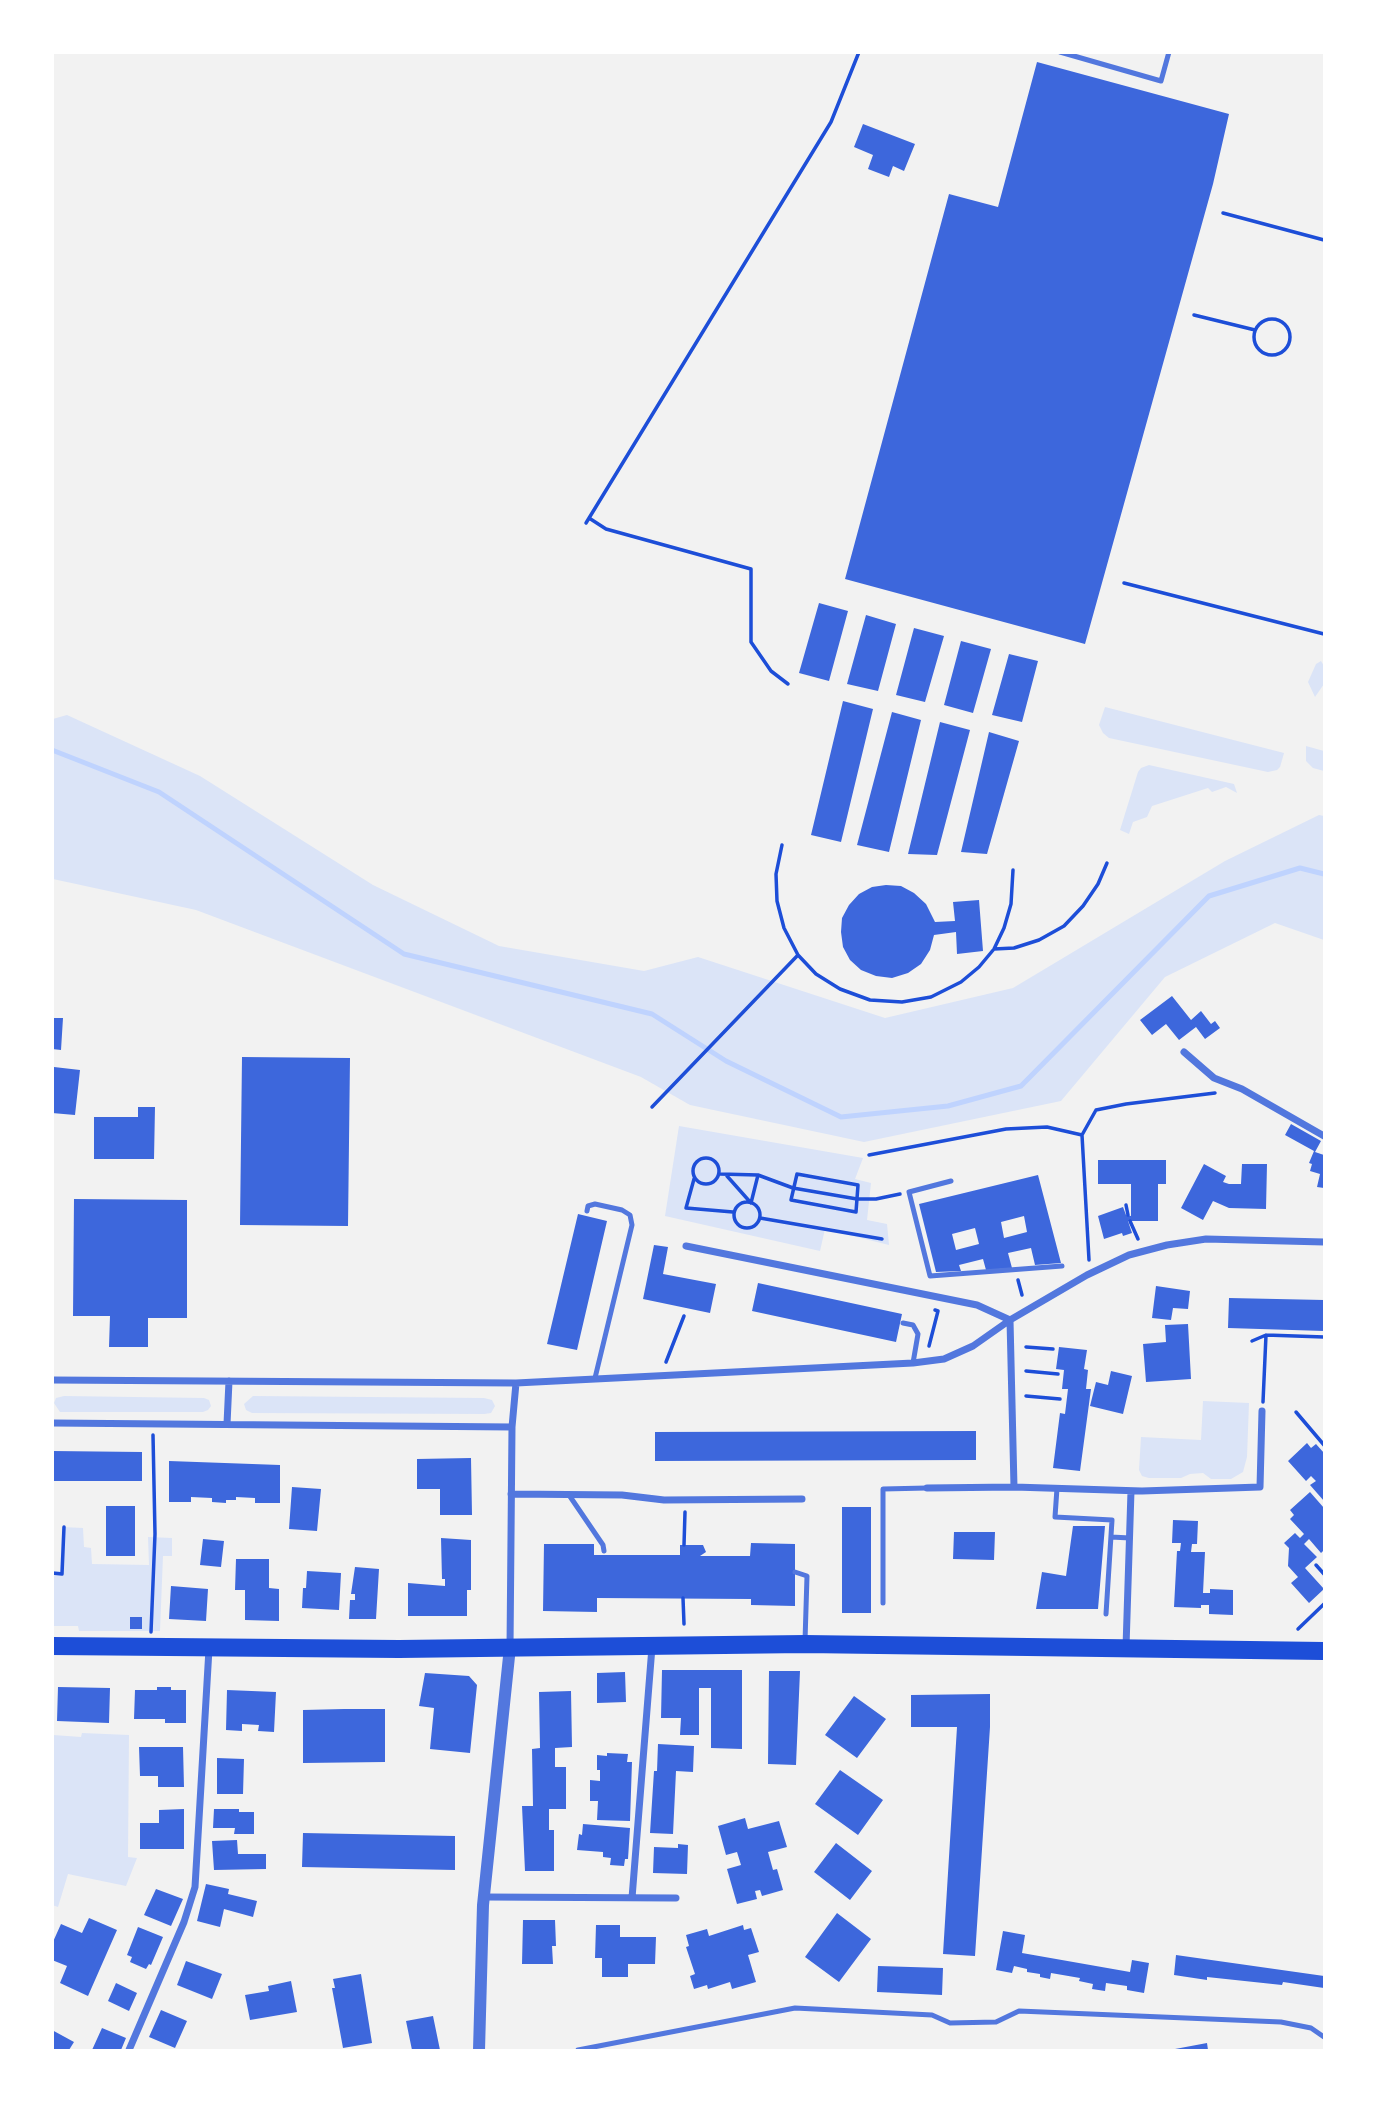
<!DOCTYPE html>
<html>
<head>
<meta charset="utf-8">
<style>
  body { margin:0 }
  #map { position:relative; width:1377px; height:2103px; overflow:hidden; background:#f2f2f2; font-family:"Asap Condensed",sans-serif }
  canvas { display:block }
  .frame { position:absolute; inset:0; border:54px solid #fff; pointer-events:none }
</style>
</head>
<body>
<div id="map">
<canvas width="1377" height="2103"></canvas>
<div class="frame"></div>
</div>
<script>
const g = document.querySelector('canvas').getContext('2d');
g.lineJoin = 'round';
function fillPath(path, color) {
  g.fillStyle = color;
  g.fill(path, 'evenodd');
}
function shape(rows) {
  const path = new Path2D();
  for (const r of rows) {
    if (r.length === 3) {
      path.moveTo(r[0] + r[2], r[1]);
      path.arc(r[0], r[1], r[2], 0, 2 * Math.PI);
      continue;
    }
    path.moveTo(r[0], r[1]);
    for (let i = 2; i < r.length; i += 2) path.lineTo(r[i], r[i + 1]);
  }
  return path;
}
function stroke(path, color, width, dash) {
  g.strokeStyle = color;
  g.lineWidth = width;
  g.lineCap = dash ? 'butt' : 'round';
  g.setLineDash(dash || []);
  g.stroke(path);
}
fillPath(shape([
  [1321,661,1324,666,1324,684,1315,697,1308,682,1316,664],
  [1105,707,1284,753,1280,767,1277,770,1268,772,1109,738,1103,733,1099,725],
  [67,715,200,776,373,885,499,946,644,971,698,957,885,1018,1013,988,1225,861,1319,815,1324,816,1324,940,1275,923,1165,977,1061,1101,864,1142,690,1105,641,1077,196,910,53,879,53,719],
  [1306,746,1324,751,1324,771,1313,768,1306,761],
  [1149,765,1234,784,1237,793,1226,787,1212,792,1208,788,1152,806,1147,817,1133,822,1129,834,1120,830,1138,772,1141,768],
  [679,1126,863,1158,855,1179,871,1183,867,1220,887,1224,889,1245,825,1229,820,1251,665,1216],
  [64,1396,204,1398,209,1400,211,1406,208,1410,203,1412,60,1412,54,1403,56,1398],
  [253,1396,484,1398,492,1400,495,1406,491,1413,484,1414,252,1413,246,1410,244,1404],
  [1203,1401,1249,1403,1247,1457,1243,1472,1231,1479,1211,1479,1203,1473,1190,1474,1181,1478,1149,1478,1142,1476,1139,1470,1141,1437,1201,1440],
  [62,1527,83,1528,84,1547,91,1548,92,1564,149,1565,148,1537,172,1538,172,1556,163,1556,160,1631,79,1631,78,1626,53,1626,53,1571,60,1571],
  [82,1733,129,1735,128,1857,137,1858,126,1886,68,1874,58,1907,52,1905,53,1735,81,1737]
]), '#dbe4f7');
stroke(shape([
  [52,750,159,792,404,954,652,1014,726,1061,841,1117,948,1106,1021,1086,1209,896,1300,868,1324,874]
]), '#bfd3fe', 5);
fillPath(shape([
  [1037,62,1229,114,1213,184,1085,644,845,579,949,194,998,207],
  [863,124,915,144,904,171,893,166,889,177,868,169,873,155,854,147],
  [819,603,848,611,829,681,799,673],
  [866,615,896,624,878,691,847,684],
  [914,628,944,636,925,702,896,695],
  [961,641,991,649,973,713,944,705],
  [1009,654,1038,661,1022,722,992,715],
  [843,701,873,709,841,842,811,835],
  [892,712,921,720,889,852,857,845],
  [940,722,970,730,937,855,908,854],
  [989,732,1019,741,987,854,961,852],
  [886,885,901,886,914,893,926,904,935,922,955,921,953,902,979,900,983,951,957,954,956,932,934,935,930,950,921,964,908,973,892,978,876,976,861,970,850,960,843,947,841,932,842,918,849,905,859,894,872,887],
  [1172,996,1191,1020,1201,1011,1211,1024,1215,1021,1220,1028,1205,1039,1196,1027,1179,1040,1166,1024,1152,1035,1140,1020],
  [52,1018,63,1018,61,1050,52,1049],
  [242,1057,350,1058,348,1226,240,1225],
  [54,1067,80,1070,75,1115,52,1113],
  [138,1107,155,1107,154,1159,94,1159,94,1117,138,1117],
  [1291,1124,1321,1141,1315,1152,1324,1155,1324,1188,1317,1187,1320,1174,1310,1171,1312,1164,1309,1163,1314,1151,1285,1135],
  [1098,1160,1166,1160,1166,1184,1158,1184,1158,1221,1128,1221,1132,1233,1123,1236,1122,1233,1104,1239,1098,1216,1123,1207,1126,1215,1131,1216,1131,1184,1098,1184],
  [1204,1164,1226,1176,1223,1182,1229,1184,1241,1184,1242,1164,1267,1164,1266,1209,1229,1208,1213,1201,1203,1220,1181,1208],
  [1038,1175,1061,1263,1035,1265,1031,1248,1008,1253,1012,1268,986,1270,983,1259,959,1265,961,1271,936,1272,919,1204],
  [1024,1216,1027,1232,1004,1238,1001,1222],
  [975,1228,979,1244,956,1250,952,1234],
  [74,1199,187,1200,187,1318,148,1318,148,1347,109,1347,110,1316,73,1316],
  [578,1214,607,1221,577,1350,547,1344],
  [654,1245,668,1247,663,1274,716,1284,710,1313,643,1299],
  [758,1283,902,1314,896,1342,752,1311],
  [1156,1286,1190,1291,1188,1309,1173,1308,1171,1320,1152,1318],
  [1229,1298,1324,1300,1324,1331,1228,1328],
  [1188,1324,1191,1379,1146,1382,1143,1344,1166,1342,1165,1325],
  [1059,1347,1087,1350,1084,1369,1088,1370,1086,1389,1091,1389,1080,1471,1053,1468,1060,1413,1065,1414,1068,1389,1062,1389,1064,1370,1056,1369],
  [1111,1371,1132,1376,1123,1414,1090,1406,1096,1382,1108,1385],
  [976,1431,976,1460,655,1461,655,1432],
  [1307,1443,1311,1448,1316,1444,1324,1453,1324,1501,1310,1485,1316,1481,1311,1476,1306,1481,1288,1461],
  [52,1451,142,1452,142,1481,52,1481],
  [471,1458,472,1515,440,1515,440,1489,417,1489,417,1459],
  [169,1461,280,1465,280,1503,255,1503,255,1498,236,1497,236,1500,226,1500,226,1503,212,1502,212,1498,191,1497,191,1502,169,1502],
  [292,1487,321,1489,317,1531,289,1529],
  [1310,1492,1324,1508,1324,1550,1321,1553,1309,1539,1304,1544,1317,1557,1305,1568,1324,1589,1309,1603,1291,1583,1298,1577,1288,1566,1289,1548,1284,1543,1295,1533,1300,1538,1304,1534,1290,1519,1294,1515,1290,1510],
  [106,1506,135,1506,135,1556,106,1556],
  [842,1507,871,1507,871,1613,842,1613],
  [1173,1520,1198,1521,1197,1544,1192,1544,1191,1552,1205,1552,1203,1593,1210,1593,1210,1589,1233,1590,1233,1615,1209,1614,1209,1605,1201,1605,1201,1608,1174,1607,1177,1551,1180,1551,1181,1543,1172,1543],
  [1073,1526,1105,1526,1098,1609,1036,1609,1042,1572,1066,1576],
  [954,1532,995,1532,994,1560,953,1559],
  [441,1538,471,1540,471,1590,467,1590,467,1616,408,1616,408,1583,445,1586,445,1579,442,1579],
  [203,1539,224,1541,221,1567,200,1565],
  [751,1543,795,1544,795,1606,751,1605,751,1599,597,1598,597,1612,543,1611,544,1544,594,1544,594,1555,680,1555,680,1545,703,1545,706,1552,700,1556,750,1556],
  [236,1559,269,1559,269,1588,279,1589,279,1621,245,1620,245,1590,235,1590],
  [355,1567,379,1569,376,1619,349,1619,350,1600,355,1600,355,1594,351,1594],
  [307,1571,341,1573,339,1610,302,1608,303,1588,306,1588],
  [171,1586,208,1589,206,1621,169,1619],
  [130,1617,142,1617,142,1629,130,1629],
  [662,1670,742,1670,742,1749,711,1748,711,1688,699,1688,699,1735,680,1735,681,1718,661,1718],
  [769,1671,800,1671,796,1765,768,1764],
  [625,1672,626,1702,597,1703,597,1673],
  [425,1673,469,1676,477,1685,470,1753,430,1749,434,1708,419,1706],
  [58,1687,110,1688,109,1723,57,1721],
  [157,1687,171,1687,171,1690,186,1690,186,1723,165,1723,165,1719,134,1719,135,1690,157,1690],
  [227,1690,276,1692,274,1732,258,1731,259,1725,242,1724,242,1731,226,1730],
  [571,1691,572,1747,555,1748,555,1767,566,1767,566,1809,549,1809,549,1830,554,1830,554,1871,525,1871,522,1806,533,1806,532,1749,540,1748,539,1692],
  [990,1694,990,1727,975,1956,943,1954,957,1727,911,1727,911,1695],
  [854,1696,886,1719,857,1758,825,1735],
  [344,1709,385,1709,385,1762,303,1763,303,1710],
  [658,1744,694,1746,693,1772,676,1771,673,1834,650,1833,654,1771,657,1771],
  [139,1747,183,1747,184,1787,158,1787,158,1776,140,1776],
  [607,1753,628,1754,627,1762,632,1762,630,1821,597,1820,598,1801,590,1801,590,1780,600,1781,600,1770,597,1770,597,1755,607,1756],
  [217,1758,244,1759,243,1794,217,1794],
  [840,1770,883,1800,858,1835,815,1804],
  [184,1809,184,1849,140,1849,140,1823,159,1823,159,1810],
  [214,1809,239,1809,239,1812,254,1812,254,1834,234,1834,235,1828,213,1828],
  [745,1818,748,1829,779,1821,787,1847,768,1852,773,1870,777,1869,783,1890,762,1896,760,1890,755,1891,757,1899,737,1904,727,1869,741,1865,737,1852,726,1855,718,1826],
  [583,1824,630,1828,628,1859,625,1859,624,1866,610,1865,611,1858,603,1857,603,1852,577,1850,579,1834,582,1835],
  [303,1833,455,1836,455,1870,302,1867],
  [237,1840,238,1854,266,1854,266,1869,214,1870,212,1841],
  [836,1843,872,1871,850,1900,814,1872],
  [678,1844,688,1845,687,1874,653,1873,654,1847,678,1848],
  [206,1884,229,1889,228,1894,257,1901,253,1917,224,1909,220,1927,197,1921],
  [156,1889,183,1899,171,1926,144,1915],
  [837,1913,871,1939,839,1982,805,1957],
  [89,1918,117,1930,88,1996,60,1983,67,1966,52,1960,52,1944,61,1924,82,1933],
  [523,1920,555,1920,556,1946,552,1946,553,1964,522,1964],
  [596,1925,620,1925,620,1937,656,1937,655,1964,628,1964,628,1977,602,1977,602,1958,595,1958],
  [743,1925,744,1930,751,1928,759,1952,748,1955,756,1982,732,1989,730,1982,708,1989,707,1985,694,1989,690,1976,695,1974,686,1947,689,1946,686,1935,707,1929,709,1936],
  [138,1927,163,1937,151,1965,149,1964,146,1969,130,1962,132,1957,127,1955],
  [1003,1931,1025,1935,1022,1953,1130,1972,1132,1960,1149,1963,1144,1993,1127,1990,1127,1986,1106,1983,1105,1991,1092,1989,1093,1984,1079,1981,1080,1978,1051,1973,1050,1979,1040,1977,1040,1974,1027,1972,1027,1969,1014,1966,1012,1973,996,1970],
  [1176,1955,1324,1976,1324,1988,1283,1982,1282,1985,1207,1977,1207,1980,1174,1975],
  [186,1961,222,1974,212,1999,177,1985],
  [878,1966,943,1968,942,1995,877,1992],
  [361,1974,372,2043,343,2048,332,1988,335,1988,333,1979],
  [291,1981,297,2012,250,2020,245,1995,269,1991,268,1986],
  [116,1983,137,1993,129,2011,108,2001],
  [161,2010,187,2021,175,2048,149,2037],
  [433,2016,440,2050,412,2050,406,2021],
  [102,2028,126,2038,121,2050,92,2050],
  [52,2030,74,2042,69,2050,52,2050],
  [1207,2043,1208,2050,1176,2050,1175,2049]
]), '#3d67dc');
stroke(shape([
  [1223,213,1324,240],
  [1194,315,1255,330],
  [1272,337,18],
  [589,518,606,529,751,569,751,642,771,671,788,684],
  [586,523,831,122,859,52],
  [1124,583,1324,634],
  [782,845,776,874,777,901,784,928,798,955,816,974,840,989,870,1000,902,1002,931,997,961,982,979,967,994,949,1004,928,1011,904,1013,870],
  [994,949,1014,948,1039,940,1064,926,1083,906,1098,884,1107,863],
  [652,1107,798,955],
  [869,1155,1006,1129,1047,1127,1082,1135],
  [706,1171,13],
  [720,1174,758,1175,793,1188,857,1199,876,1199,900,1194],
  [797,1174,858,1185,856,1212,791,1200,797,1174],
  [727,1176,751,1203,758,1175],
  [694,1179,686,1208,733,1212],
  [747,1215,13],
  [1126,1205,1128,1215],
  [760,1218,882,1239],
  [1130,1221,1138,1239],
  [1089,1260,1082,1135,1096,1110,1126,1104,1215,1093],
  [1018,1280,1022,1295],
  [1252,1341,1266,1335,1324,1337],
  [929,1346,938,1311,935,1310],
  [1026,1347,1053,1349],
  [666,1362,684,1316],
  [1026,1371,1058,1374],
  [1026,1396,1060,1399],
  [1263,1402,1266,1335],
  [1296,1412,1324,1445],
  [684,1545,685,1512],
  [1316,1565,1324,1574],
  [52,1573,62,1574,64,1527],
  [683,1598,684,1624],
  [1298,1629,1324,1604],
  [151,1632,155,1534,153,1435]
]), '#1d4ed8', 3.5);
stroke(shape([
  [1060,52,1161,81,1169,52],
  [951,1181,909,1192,930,1276,1062,1266],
  [587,1211,588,1206,595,1204,622,1210,630,1215,632,1225,595,1378],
  [903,1323,913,1325,918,1334,913,1363],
  [1057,1488,1055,1517,1112,1520,1106,1614],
  [569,1495,603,1545,604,1551],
  [1111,1537,1130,1538],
  [795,1572,807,1576,805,1641],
  [883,1603,883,1489,927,1488],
  [578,2050,795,2008,932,2015,950,2023,996,2022,1019,2011,1281,2022,1311,2028,1324,2037]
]), '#5277de', 5);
stroke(shape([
  [1184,1052,1214,1078,1242,1089,1324,1136],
  [686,1246,977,1305,1010,1320,1014,1487],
  [52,1380,516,1383,913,1363,944,1359,973,1346,1010,1320,1087,1275,1129,1255,1167,1245,1206,1239,1324,1242],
  [52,1423,512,1427],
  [227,1424,229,1381],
  [927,1488,1014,1487,1142,1491,1260,1487,1262,1411],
  [511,1494,622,1495,664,1500,802,1499],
  [510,1647,512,1427,516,1383],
  [1126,1647,1131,1491],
  [484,1897,676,1898],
  [632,1898,652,1647],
  [129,2050,184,1922,195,1887,209,1649]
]), '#5277de', 7);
stroke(shape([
  [479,2050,483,1905,510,1647]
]), '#5277de', 12);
stroke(shape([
  [52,1646,399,1649,805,1644,1324,1651]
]), '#1d4ed8', 18);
</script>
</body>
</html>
